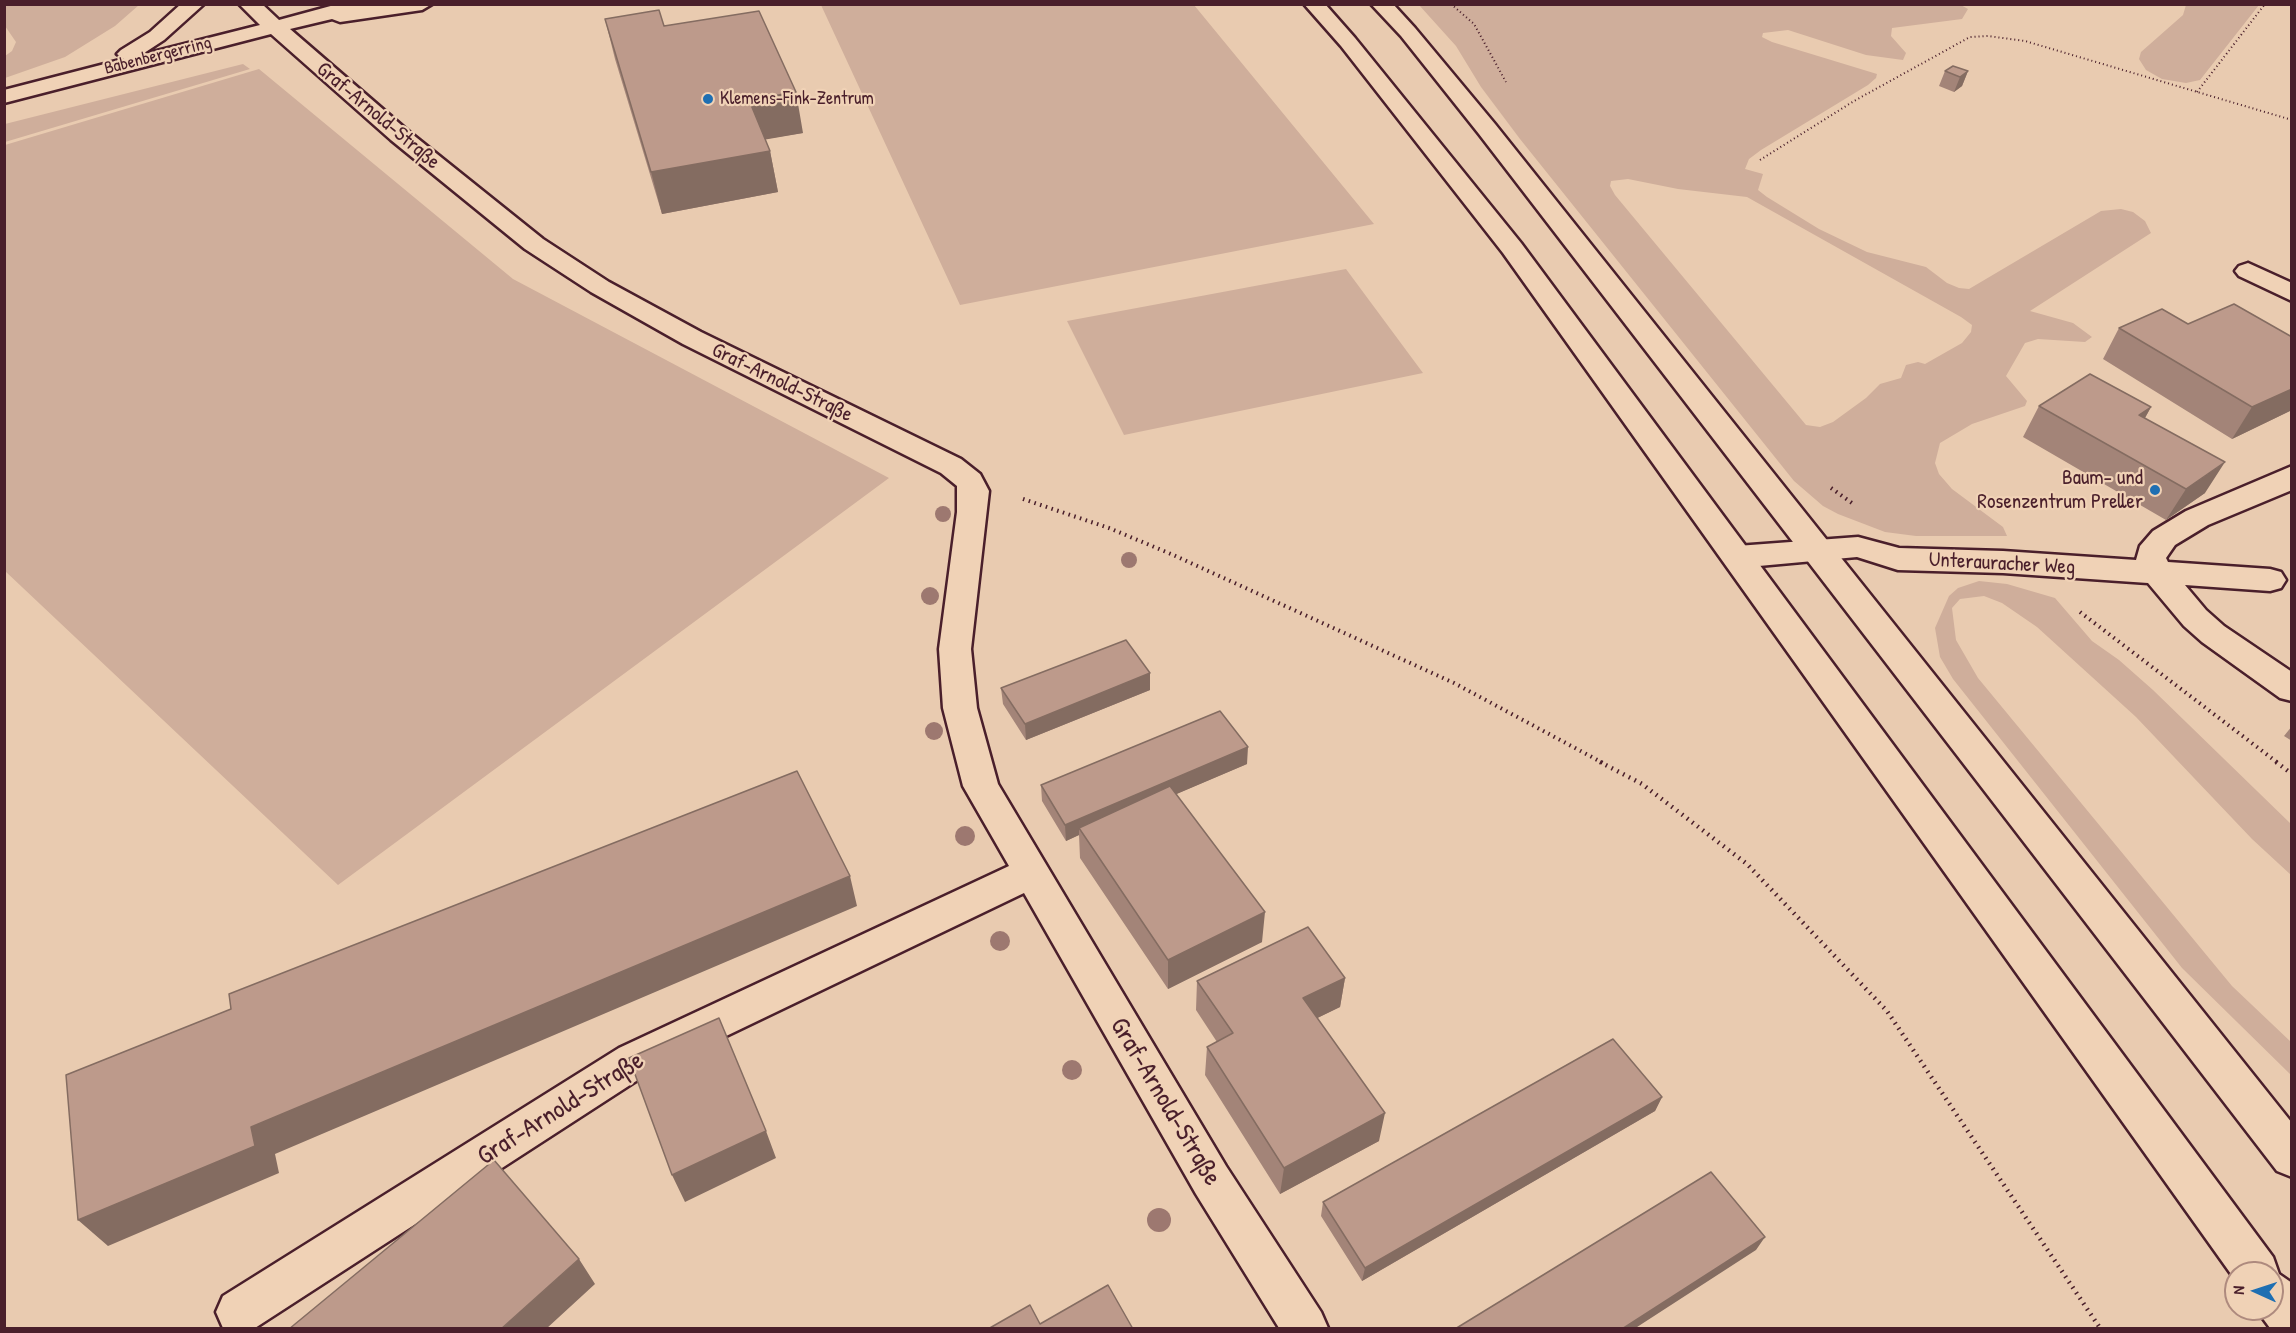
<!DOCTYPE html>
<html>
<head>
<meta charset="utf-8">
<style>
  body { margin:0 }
  #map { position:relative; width:2296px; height:1333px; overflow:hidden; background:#e9cbb0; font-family:"Patrick Hand",sans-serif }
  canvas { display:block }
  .frame { position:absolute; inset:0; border:6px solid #4a1f2b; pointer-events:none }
  .north { position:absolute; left:2224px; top:1261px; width:60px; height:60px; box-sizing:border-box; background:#f0d2b6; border:2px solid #ae8a7e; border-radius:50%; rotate:273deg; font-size:16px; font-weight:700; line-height:24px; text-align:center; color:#4a1f2b }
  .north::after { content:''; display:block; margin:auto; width:21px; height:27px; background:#1f6fb2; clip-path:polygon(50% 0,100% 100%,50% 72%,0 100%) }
</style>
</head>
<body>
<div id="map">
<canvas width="2296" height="1333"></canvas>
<div class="frame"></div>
<div class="north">N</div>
</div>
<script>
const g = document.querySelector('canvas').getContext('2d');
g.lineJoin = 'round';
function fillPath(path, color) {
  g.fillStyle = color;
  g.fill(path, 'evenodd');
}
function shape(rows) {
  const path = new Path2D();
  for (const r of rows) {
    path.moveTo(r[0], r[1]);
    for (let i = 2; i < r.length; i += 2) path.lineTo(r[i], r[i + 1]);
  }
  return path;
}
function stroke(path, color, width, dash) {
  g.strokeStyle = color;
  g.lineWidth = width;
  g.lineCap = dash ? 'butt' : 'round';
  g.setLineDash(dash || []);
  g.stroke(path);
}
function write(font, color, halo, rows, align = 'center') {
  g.font = font + ' "Patrick Hand",sans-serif';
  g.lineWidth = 4.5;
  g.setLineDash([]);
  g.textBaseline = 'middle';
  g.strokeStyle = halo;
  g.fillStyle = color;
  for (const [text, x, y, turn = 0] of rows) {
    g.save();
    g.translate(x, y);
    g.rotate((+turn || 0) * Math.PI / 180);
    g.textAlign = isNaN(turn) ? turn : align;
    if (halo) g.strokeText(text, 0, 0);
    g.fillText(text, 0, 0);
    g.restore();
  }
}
fillPath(shape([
  [5,4,139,4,139,5,115,26,65,57,5,78,5,56,12,51,16,42,5,26],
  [1959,4,1968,9,1962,19,1892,28,1891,36,1906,53,1903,60,1866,55,1788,30,1763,33,1762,37,1772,42,1877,74,1876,78,1868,85,1761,150,1749,159,1745,169,1763,174,1758,190,1767,197,1819,229,1867,252,1926,267,1947,283,1959,288,1969,289,2101,211,2121,209,2133,212,2145,221,2151,233,2030,311,2073,323,2092,337,2085,342,2038,339,2025,343,2006,376,2027,401,2025,406,1972,424,1940,443,1935,463,1939,474,1952,489,2003,527,2007,536,1916,536,1885,532,1838,514,1823,506,1794,481,1520,139,1481,87,1456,46,1419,5],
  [1628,179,1678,189,1747,197,1961,317,1972,325,1971,332,1962,343,1925,364,1918,362,1906,365,1901,378,1880,384,1866,398,1833,422,1820,427,1806,425,1615,195,1610,186,1611,181],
  [821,5,1194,5,1374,224,960,305],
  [2186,5,2259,5,2200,80,2186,83,2162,79,2146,70,2139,59,2141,52,2183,15],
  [243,64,250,69,5,142,5,124],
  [259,69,513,279,889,478,338,885,5,571,5,145],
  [1346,269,1423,373,1124,435,1067,321],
  [1979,581,2007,584,2055,598,2092,641,2119,660,2153,690,2291,824,2291,875,2252,839,2136,717,2037,627,2002,603,1984,596,1960,599,1952,608,1956,640,1978,678,2232,986,2291,1042,2291,1075,2182,968,1953,679,1940,657,1935,628,1949,596,1958,588]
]), '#cfae9b');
const minor = shape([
  [181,4,204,4,164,40,141,55,260,25,239,4,262,4,279,20,338,4,432,4,422,10,340,22,332,19,290,29,407,130,543,239,609,282,701,332,961,459,980,474,989,491,971,649,977,708,998,784,1226,1166,1321,1312,1328,1328,1279,1328,1196,1194,1024,893,647,1074,255,1328,223,1328,216,1312,223,1296,619,1048,1009,866,963,786,943,708,939,649,957,512,957,486,941,473,683,344,591,292,525,249,391,140,271,34,4,103,4,90,124,59,117,54,121,50,150,32,181,4],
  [2248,263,2292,283,2292,301,2239,276,2235,271,2239,266,2248,263],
  [2292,466,2292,490,2208,525,2175,545,2166,558,2168,562,2270,569,2281,572,2286,580,2281,588,2270,591,2185,585,2206,610,2224,626,2292,672,2292,701,2280,698,2202,642,2184,626,2148,583,2003,573,1898,570,1857,557,1737,568,1726,564,1722,557,1726,550,1737,546,1858,537,1899,548,2003,551,2136,560,2140,546,2153,531,2186,511,2292,466]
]);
const major = shape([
  [1304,4,1325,4,1355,38,1521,243,2273,1257,2279,1274,2292,1283,2292,1328,2270,1328,2256,1309,2272,1309,2272,1273,2236,1273,2236,1281,1503,253,1341,46,1304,4],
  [1371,4,1393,4,1415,28,1495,124,2292,1123,2292,1177,2277,1171,1479,134,1401,36,1371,4]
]);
stroke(minor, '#4a1f2b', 5);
stroke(major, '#4a1f2b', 5);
stroke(shape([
  [1451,4,1474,24,1506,82],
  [2197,92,2265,4],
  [1760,160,1854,101,1970,37,1988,36,2025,41,2292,120]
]), '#4a1f2b', 2, [1, 3]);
stroke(shape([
  [1831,488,1852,503],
  [1023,499,1109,528,1171,554,1454,683,1603,763],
  [2080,612,2278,763]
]), '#4a1f2b', 4, [1.5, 4.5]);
stroke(shape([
  [1600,762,1642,784,1747,864,1887,1011,2100,1328],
  [2276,762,2292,774]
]), '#4a1f2b', 4.5, [1.5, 5]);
fillPath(minor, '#f0d2b6');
fillPath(major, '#f0d2b6');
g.fillStyle = '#9d7870';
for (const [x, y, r] of [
  [943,514,8],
  [1129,560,8],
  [930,596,9],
  [934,731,9],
  [965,836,10],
  [1000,941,10],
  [1072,1070,10],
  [1159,1220,12]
]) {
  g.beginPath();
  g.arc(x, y, r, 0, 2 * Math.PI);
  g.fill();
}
fillPath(shape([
  [605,19,664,26,803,133,765,139,770,151,778,192,662,214,615,59],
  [1945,71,1968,71,1962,86,1954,92,1939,86],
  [2188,324,2292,337,2292,410,2232,439,2103,359,2119,328],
  [2039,406,2151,407,2145,418,2205,493,2166,520,2023,437],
  [1001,688,1150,690,1026,740,1003,704],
  [2292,726,2292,741,2284,736],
  [1247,764,1176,794,1262,942,1168,989,1080,858,1079,835,1066,841,1042,801,1041,785],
  [1345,978,1340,1007,1317,1018,1379,1141,1280,1194,1205,1075,1207,1047,1217,1042,1196,1010,1197,981],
  [1662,1097,1655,1111,1362,1281,1321,1216,1323,1202]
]), '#a38478');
fillPath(shape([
  [1968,71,1962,86,1954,92,1960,77],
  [796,92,803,133,757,141,749,100],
  [770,151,778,192,662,214,651,172],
  [2292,389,2292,410,2232,439,2252,407],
  [2151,407,2133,439,2139,415],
  [2225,462,2205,493,2166,520,2186,489],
  [1150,673,1150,690,1026,740,1025,724],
  [1248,747,1247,764,1083,834,1079,828,1079,835,1066,841,1065,825],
  [850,876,857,906,275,1154,279,1173,108,1246,78,1220,251,1127],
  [1265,912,1262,942,1168,989,1168,960],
  [1345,978,1340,1007,1299,1027,1303,998],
  [1662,1097,1655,1111,1362,1281,1365,1268],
  [1385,1113,1379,1141,1280,1194,1284,1168],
  [766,1131,776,1158,685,1202,672,1175],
  [1765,1237,1756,1250,1634,1329,1622,1329],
  [579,1259,595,1284,546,1329,501,1329]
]), '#846c61');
const building = shape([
  [659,10,664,26,759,11,796,92,749,100,770,151,651,172,605,19,659,10],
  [1953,66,1968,71,1960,77,1945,71,1953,66],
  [2234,304,2292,337,2292,389,2252,407,2119,328,2162,309,2188,324,2234,304],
  [2090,374,2151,407,2139,415,2225,462,2186,489,2039,406,2090,374],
  [1126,640,1150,673,1025,724,1001,688,1126,640],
  [1220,711,1248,747,1065,825,1041,785,1220,711],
  [797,771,850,876,251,1127,255,1146,78,1220,66,1075,231,1009,229,994,797,771],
  [1170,786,1265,912,1168,960,1079,828,1170,786],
  [1308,927,1345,978,1303,998,1385,1113,1284,1168,1207,1047,1233,1033,1197,981,1308,927],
  [719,1018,766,1131,672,1175,629,1058,719,1018],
  [1613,1039,1662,1097,1365,1268,1323,1202,1613,1039],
  [494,1160,579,1259,501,1329,289,1329,494,1160],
  [1711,1172,1765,1237,1622,1329,1455,1329,1711,1172],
  [1108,1285,1133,1329,988,1329,1030,1305,1040,1324,1108,1285]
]);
fillPath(building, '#bd9a8b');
stroke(building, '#846c61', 1.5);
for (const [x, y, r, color] of [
  [708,99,6,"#1f6fb2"],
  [2155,490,6,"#1f6fb2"]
]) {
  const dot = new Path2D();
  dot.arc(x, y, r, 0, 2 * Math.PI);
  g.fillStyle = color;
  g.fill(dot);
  stroke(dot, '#f0d2b6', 2);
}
write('18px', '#4a1f2b', '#f0d2b6', [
  ["Babenbergerring",158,56,-14]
]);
write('18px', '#4a1f2b', '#f0d2b6', [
  ["Klemens-Fink-Zentrum",720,99]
], 'left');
write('21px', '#4a1f2b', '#f0d2b6', [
  ["Graf-Arnold-Straße",378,116,40],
  ["Graf-Arnold-Straße",782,383,26],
  ["Unterauracher Weg",2002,564,3]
]);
write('21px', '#4a1f2b', '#f0d2b6', [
  ["Baum- und",2143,478],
  ["Rosenzentrum Preller",2143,502]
], 'right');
write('26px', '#4a1f2b', '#f0d2b6', [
  ["Graf-Arnold-Straße",1165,1102,59],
  ["Graf-Arnold-Straße",561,1109,-32]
]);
</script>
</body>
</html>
